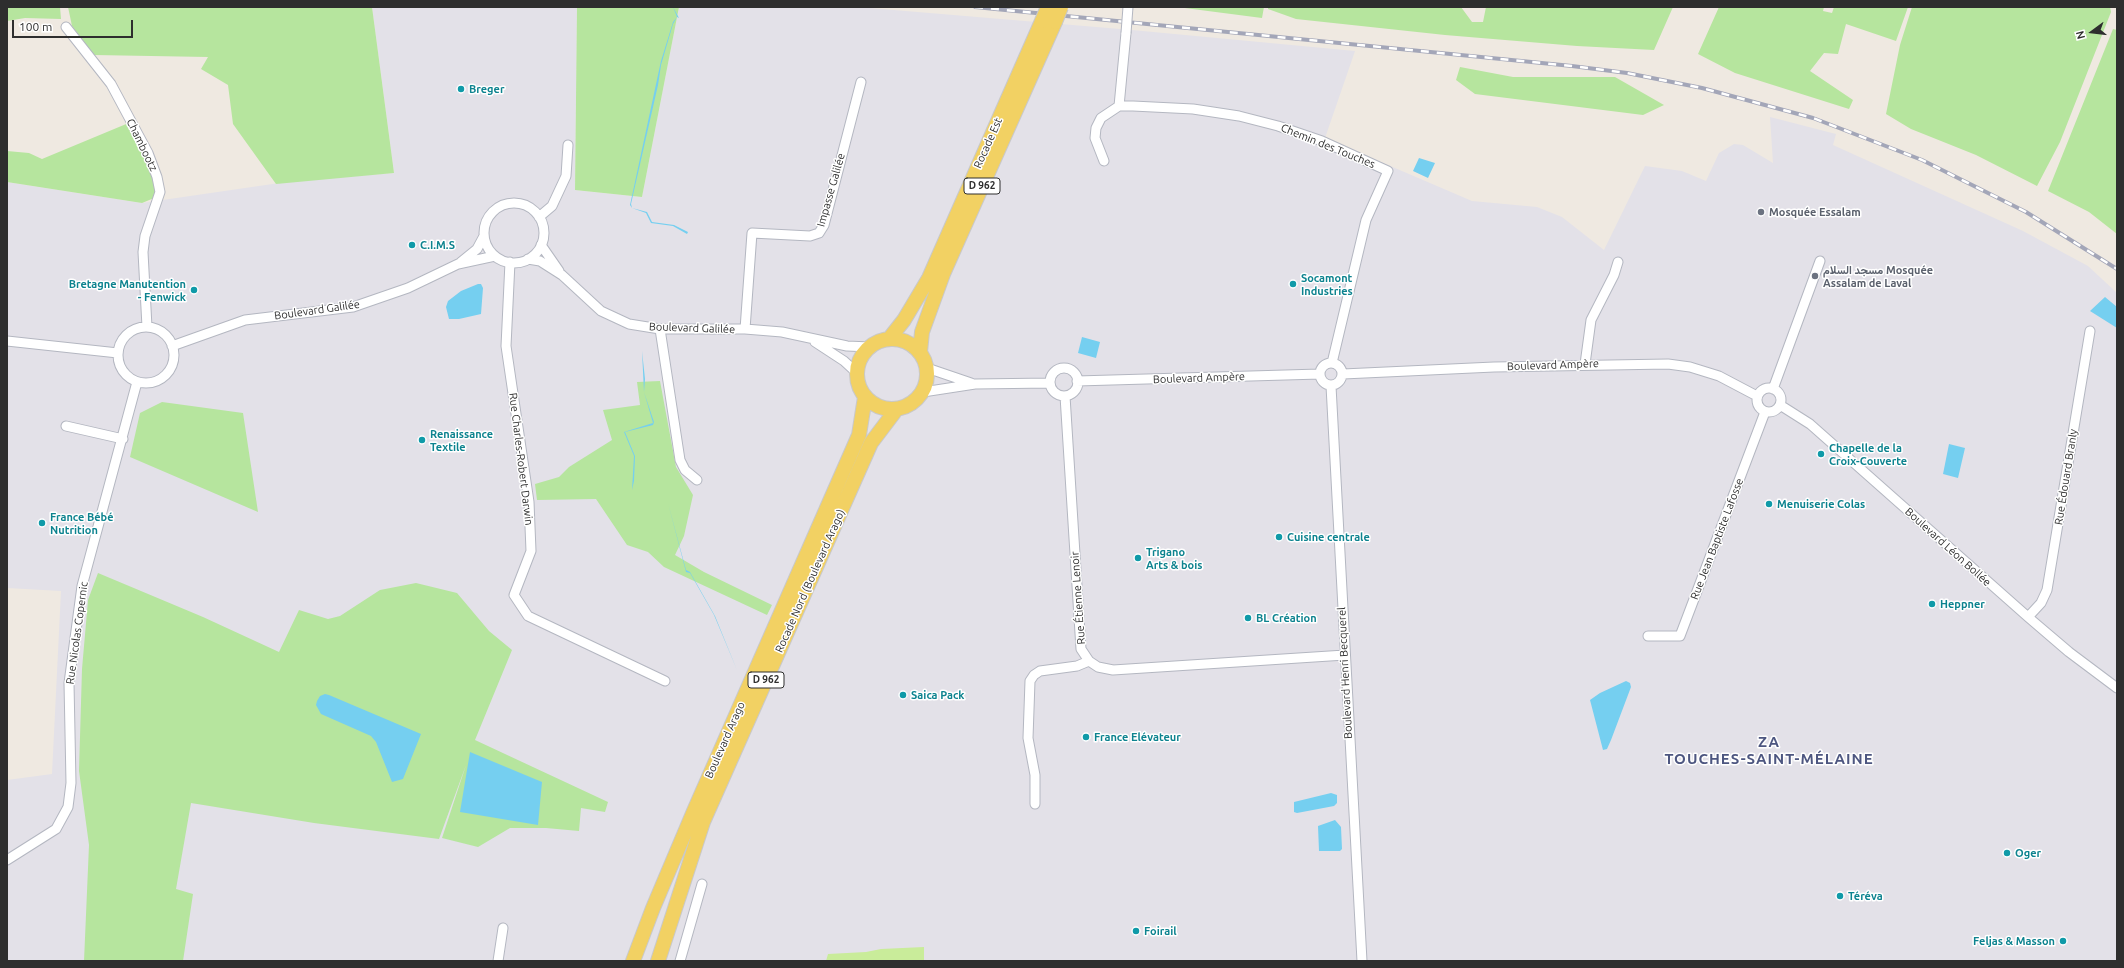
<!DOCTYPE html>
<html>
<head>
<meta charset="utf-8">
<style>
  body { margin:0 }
  #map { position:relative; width:2124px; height:968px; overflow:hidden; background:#efe9e1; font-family:Ubuntu,sans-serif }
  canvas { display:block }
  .frame { position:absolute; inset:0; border:8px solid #2e2e2e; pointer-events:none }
  .north { position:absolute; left:2072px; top:12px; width:40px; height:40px; -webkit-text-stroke:3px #fff; paint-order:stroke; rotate:255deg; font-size:11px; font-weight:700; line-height:16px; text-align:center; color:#2e2e2e }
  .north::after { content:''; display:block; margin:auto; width:14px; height:18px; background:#2e2e2e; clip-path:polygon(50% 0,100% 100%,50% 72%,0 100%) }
  .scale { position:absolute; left:12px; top:20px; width:121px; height:18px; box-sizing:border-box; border:2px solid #2e2e2e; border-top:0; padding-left:5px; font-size:12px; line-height:14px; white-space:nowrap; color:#2e2e2e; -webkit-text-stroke:3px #fff; paint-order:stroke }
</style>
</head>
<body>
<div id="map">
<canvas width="2124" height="968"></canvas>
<div class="frame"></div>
<div class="north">N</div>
<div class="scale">100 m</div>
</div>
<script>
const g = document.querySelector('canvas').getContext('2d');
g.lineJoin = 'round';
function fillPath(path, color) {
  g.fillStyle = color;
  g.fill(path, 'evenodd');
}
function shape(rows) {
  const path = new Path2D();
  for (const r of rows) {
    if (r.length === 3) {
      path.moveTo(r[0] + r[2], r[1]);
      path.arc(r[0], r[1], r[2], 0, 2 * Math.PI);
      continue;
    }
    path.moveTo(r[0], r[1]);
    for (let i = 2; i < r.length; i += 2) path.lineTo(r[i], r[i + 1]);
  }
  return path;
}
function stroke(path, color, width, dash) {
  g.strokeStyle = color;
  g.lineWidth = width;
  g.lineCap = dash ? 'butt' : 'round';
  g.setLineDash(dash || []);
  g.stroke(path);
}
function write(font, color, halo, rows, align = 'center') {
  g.font = font + ' Ubuntu,Vazirmatn,sans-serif';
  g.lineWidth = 3;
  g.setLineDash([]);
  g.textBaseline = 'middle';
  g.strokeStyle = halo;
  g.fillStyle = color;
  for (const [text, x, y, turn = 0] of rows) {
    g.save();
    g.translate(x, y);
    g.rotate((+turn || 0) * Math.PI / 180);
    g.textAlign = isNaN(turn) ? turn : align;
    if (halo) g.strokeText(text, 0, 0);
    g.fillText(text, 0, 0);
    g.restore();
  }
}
fillPath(shape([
  [372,7,577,7,575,190,642,197,679,7,858,7,1132,30,1355,51,1325,138,1472,201,1537,207,1562,217,1604,250,1645,166,1682,171,1706,181,1719,153,1734,144,1743,145,1773,163,1770,117,1836,134,1833,145,2023,231,2088,266,2117,293,2117,961,7,961,7,780,52,774,61,591,7,588,7,182,142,203,300,180,394,173]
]), '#e3e1e8');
fillPath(shape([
  [7,7,60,7,61,19,25,18,7,21],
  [68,7,372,7,394,173,276,184,233,124,228,85,201,69,208,57,94,55,72,26],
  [577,7,679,7,642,197,575,190],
  [1177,7,1264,7,1262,18],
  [1268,7,1461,7,1472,22,1483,22,1486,7,1673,7,1654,50,1577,46,1445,35,1296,19,1268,9],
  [1719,7,1824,7,1823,11,1832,13,1834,7,1908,7,1896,41,1846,24,1838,54,1824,53,1810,71,1853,100,1849,109,1735,73,1698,54],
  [1912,7,2110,7,2111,12,2060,142,2037,186,1976,155,1911,129,1886,114,1900,45],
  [2113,29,2117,30,2117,234,2089,212,2048,191],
  [1460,67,1513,77,1615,77,1664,105,1643,115,1475,94,1456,80],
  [131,122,159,196,142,203,7,182,7,151,29,153,42,159],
  [660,381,676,467,693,495,684,536,675,555,704,572,772,605,767,615,664,567,648,552,627,545,596,499,537,500,535,484,559,477,569,467,612,440,603,410,640,405,637,382],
  [162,402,243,413,258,512,130,457,140,413],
  [98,573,203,617,279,652,299,610,328,619,340,616,380,590,416,583,457,593,489,631,512,650,475,740,608,802,605,812,581,808,579,831,546,828,510,828,478,847,442,838,466,765,439,839,314,823,191,803,176,889,193,894,183,961,84,961,89,845,79,771,82,669,88,600]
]), '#b6e59e');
fillPath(shape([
  [924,947,924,961,826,961,828,954,866,952,881,949]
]), '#c9ec9a');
fillPath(shape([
  [673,7,679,18,677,17,673,24,661,65,658,85,631,204,632,208,647,212,652,222,674,225,688,232,687,234,673,226,651,223,646,213,632,208,630,205,661,61,673,22,677,17],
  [1419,158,1435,163,1428,178,1413,171],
  [478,284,481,284,483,288,481,314,459,319,449,319,446,307,448,301,461,291],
  [2105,297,2117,307,2117,328,2090,311],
  [1082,337,1100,342,1096,358,1078,353],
  [642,351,645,379,644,392,654,422,653,425,625,432,635,456,634,481,632,490,634,456,624,432,653,423,644,392],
  [1949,444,1965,448,1958,478,1943,474],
  [668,503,686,570,690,572,715,616,737,670,714,615,690,573,686,572],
  [1626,681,1630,683,1631,687,1611,740,1607,749,1603,750,1590,700,1600,693],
  [325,694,329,695,421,734,403,779,392,782,376,742,371,736,321,714,316,705,317,701,320,696],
  [470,752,542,782,538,825,460,812],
  [1331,793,1337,795,1337,803,1334,806,1297,813,1294,812,1294,802],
  [1335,820,1341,827,1342,849,1340,851,1319,851,1318,826]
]), '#75cff0');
const street = shape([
  [66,27,111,84,148,153,157,177,160,192,145,236,143,252,147,327],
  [1119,106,1126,33],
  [1104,161,1095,138,1096,128,1101,118,1119,106,1133,106,1193,109,1239,116,1278,126,1322,141,1388,171,1366,220,1332,363],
  [514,233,30],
  [539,217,552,206,566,176,568,145],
  [541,245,559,271],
  [528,259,540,261,562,275,601,311,629,324,660,329,745,329,782,332,847,346,870,347],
  [461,262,477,249,484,236],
  [510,262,506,346,529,502,531,551,514,595,528,616,665,681],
  [146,355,28],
  [660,329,680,460,685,470,697,480],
  [745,329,752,233,810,236,819,233,824,225,861,82],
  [7,341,118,353],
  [815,342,844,361,857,373],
  [172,346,245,320,353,307,408,288,458,264,495,256],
  [1331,374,11],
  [1585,364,1591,320,1614,275,1618,262],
  [927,368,971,383],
  [1064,382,14],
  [1343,374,1494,367,1668,364,1690,367,1719,376,1757,396],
  [1077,381,1320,374],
  [1331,386,1362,961],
  [1769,400,12],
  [1773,389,1820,261],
  [923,392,975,384,1050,383],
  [1065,396,1081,649,1089,661,1098,667,1113,670,1345,655],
  [1780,405,1810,424,2028,617,2069,652,2117,688],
  [66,426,123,439],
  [2028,617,2041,603,2047,590,2090,331],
  [1648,636,1680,636,1765,412],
  [1035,804,1035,775,1028,738,1030,681,1034,675,1040,671,1077,666,1089,661],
  [7,860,56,829,68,807,71,783,69,683,82,586,137,382],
  [498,961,503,928],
  [680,961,702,884]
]);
const primary = shape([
  [892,374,35],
  [889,339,904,320,929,278,1042,21],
  [920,352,922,332,943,274,1055,22],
  [633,961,653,908,694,811,859,435,865,397],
  [658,961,703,822,871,443,896,410]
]);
stroke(street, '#b4b7c1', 11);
stroke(primary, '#c9c9c9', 16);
stroke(street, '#fff', 9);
stroke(primary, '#f2d163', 14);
const rail = shape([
  [975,7,1572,66,1627,73,1702,88,1813,118,1922,160,2026,212,2117,269]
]);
stroke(rail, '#a3a6b8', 4);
stroke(rail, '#fff', 2.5, [8]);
const streetBridge = shape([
  [1126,33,1128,7]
]);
const primaryBridge = shape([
  [1042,21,1048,7],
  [1055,22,1061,7]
]);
stroke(streetBridge, '#b4b7c1', 11, []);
stroke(primaryBridge, '#c9c9c9', 16, []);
stroke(streetBridge, '#fff', 9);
stroke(primaryBridge, '#f2d163', 14);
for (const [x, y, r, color] of [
  [461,89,4,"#0f9aa8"],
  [1761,212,4,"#6b7280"],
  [412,245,4,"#0f9aa8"],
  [1815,276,4,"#6b7280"],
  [1293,284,4,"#0f9aa8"],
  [194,290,4,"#0f9aa8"],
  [422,440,4,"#0f9aa8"],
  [1821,454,4,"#0f9aa8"],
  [1769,504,4,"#0f9aa8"],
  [42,523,4,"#0f9aa8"],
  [1279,537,4,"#0f9aa8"],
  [1138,558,4,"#0f9aa8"],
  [1932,604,4,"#0f9aa8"],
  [1248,618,4,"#0f9aa8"],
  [903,695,4,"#0f9aa8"],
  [1086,737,4,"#0f9aa8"],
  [2007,853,4,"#0f9aa8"],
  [1840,896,4,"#0f9aa8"],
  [1136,931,4,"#0f9aa8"],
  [2063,941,4,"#0f9aa8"]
]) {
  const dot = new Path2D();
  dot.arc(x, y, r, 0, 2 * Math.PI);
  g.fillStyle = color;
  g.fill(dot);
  stroke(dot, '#fff', 1.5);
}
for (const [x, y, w] of [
  [982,186,36],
  [766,680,36]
]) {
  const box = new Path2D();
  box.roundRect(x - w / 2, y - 8, w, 16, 3);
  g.fillStyle = '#fff';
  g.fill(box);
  stroke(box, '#2e2e2e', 1);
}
write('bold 10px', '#2e2e2e', null, [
  ["D 962",982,186],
  ["D 962",766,680]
]);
write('bold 11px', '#0d838f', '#fff', [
  ["Breger",469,89],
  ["C.I.M.S",420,245],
  ["Socamont",1301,278],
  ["Industries",1301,291],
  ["Bretagne Manutention",186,284,"right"],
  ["- Fenwick",186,297,"right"],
  ["Renaissance",430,434],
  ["Textile",430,447],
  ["Chapelle de la",1829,448],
  ["Croix-Couverte",1829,461],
  ["Menuiserie Colas",1777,504],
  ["France Bébé",50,517],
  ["Nutrition",50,530],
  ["Cuisine centrale",1287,537],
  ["Trigano",1146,552],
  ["Arts & bois",1146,565],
  ["Heppner",1940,604],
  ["BL Création",1256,618],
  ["Saica Pack",911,695],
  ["France Elévateur",1094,737],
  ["Oger",2015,853],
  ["Téréva",1848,896],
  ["Foirail",1144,931],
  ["Feljas & Masson",2055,941,"right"]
], 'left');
write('11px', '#2e2e2e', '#fff', [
  ["Rocade Est",988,143,-66],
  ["Chambootz",142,145,64],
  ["Chemin des Touches",1328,146,22],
  ["Impasse Galilée",831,190,-74],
  ["Boulevard Galilée",317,310,-8],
  ["Boulevard Galilée",692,328,2],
  ["Boulevard Ampère",1553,365,-2],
  ["Boulevard Ampère",1199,378,-2],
  ["Rue Charles-Robert Darwin",521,459,83],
  ["Rue Édouard Branly",2066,477,-81],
  ["Rue Jean Baptiste Lafosse",1717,539,-69],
  ["Boulevard Léon Bollée",1948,547,42],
  ["Rocade Nord (Boulevard Arago)",810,581,-66],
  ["Rue Étienne Lenoir",1078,598,-94],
  ["Rue Nicolas Copernic",77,633,-82],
  ["Boulevard Henri Becquerel",1345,673,-93],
  ["Boulevard Arago",725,740,-66]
]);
write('bold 11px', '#5b616d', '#fff', [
  ["Mosquée Essalam",1769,212],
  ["مسجد السلام Mosquée",1823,270],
  ["Assalam de Laval",1823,283]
], 'left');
g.letterSpacing = '1px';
write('bold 15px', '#4d5680', '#fff', [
  ["ZA",1769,742],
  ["TOUCHES-SAINT-MÉLAINE",1769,759]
]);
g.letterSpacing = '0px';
</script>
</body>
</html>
